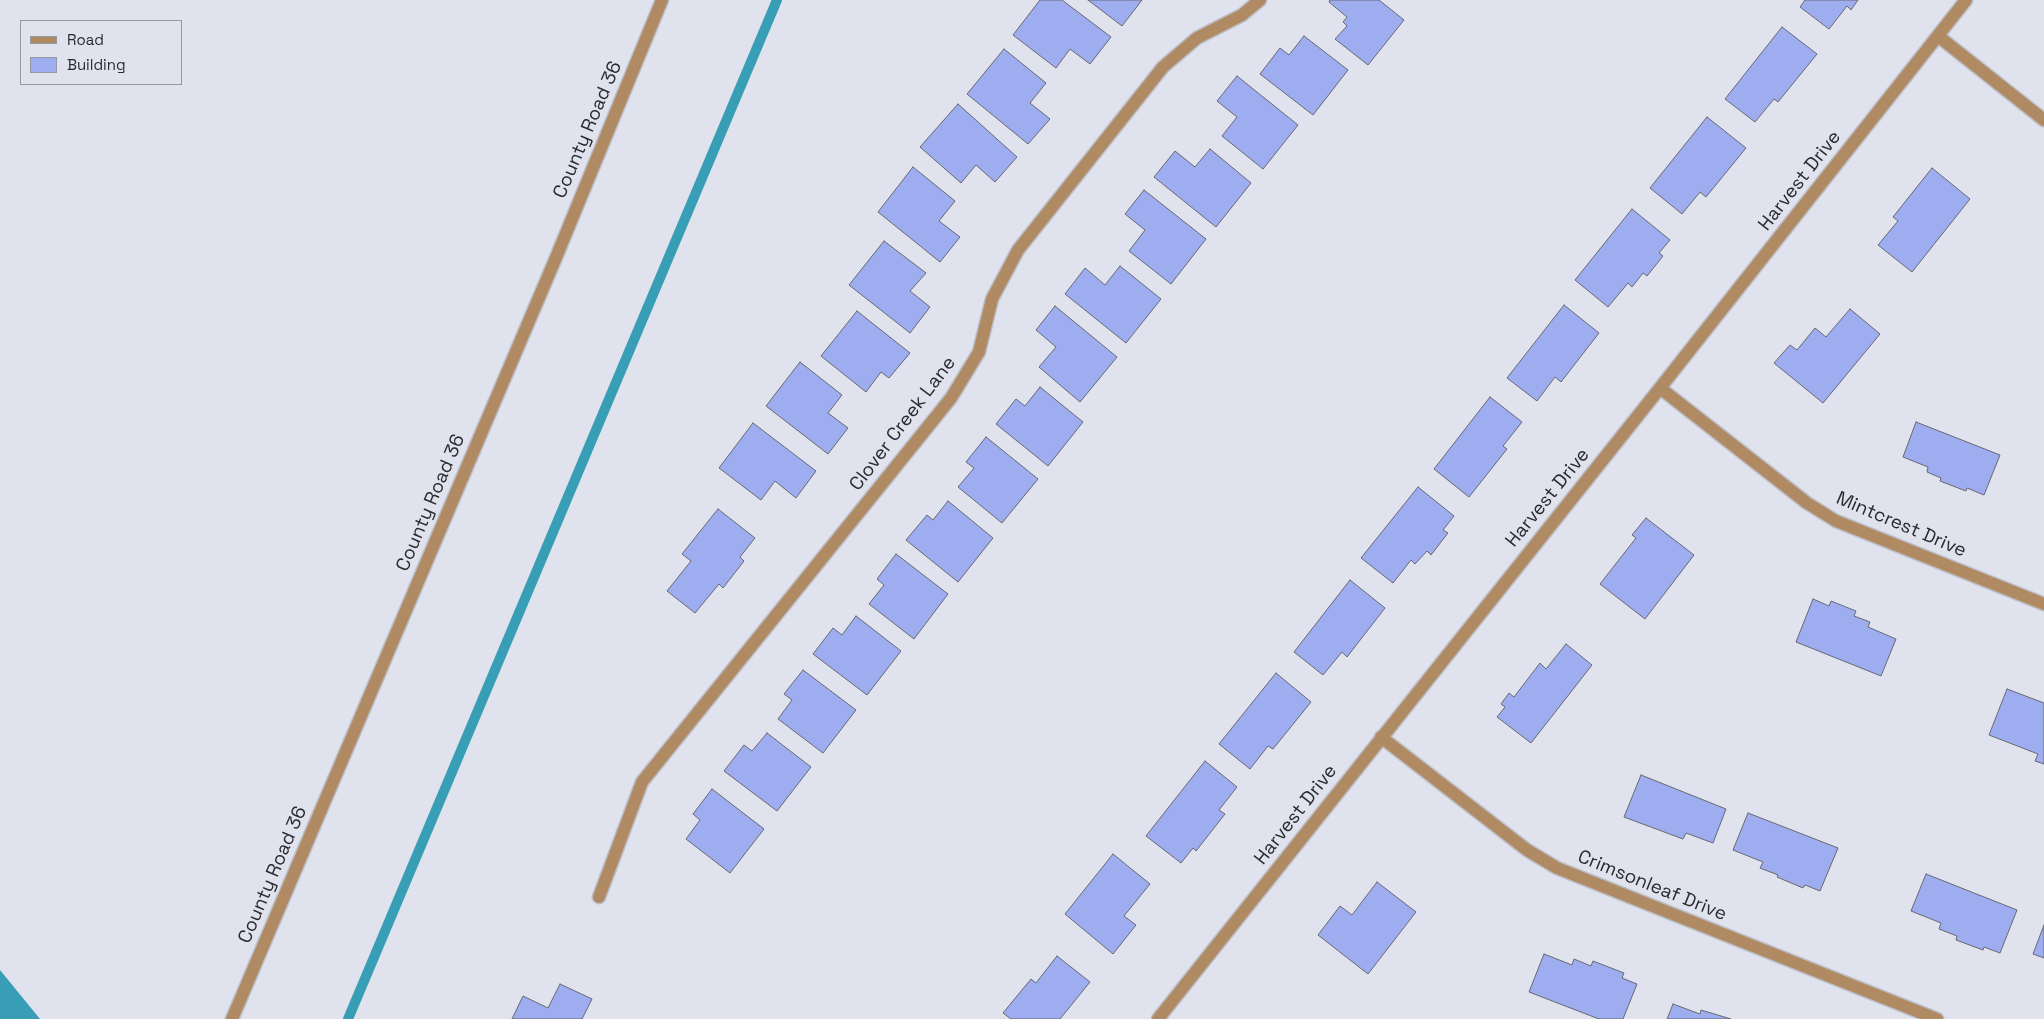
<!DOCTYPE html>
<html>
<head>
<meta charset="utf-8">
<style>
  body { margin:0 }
  #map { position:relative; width:2044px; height:1019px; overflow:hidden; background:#e0e3ed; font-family:"Space Grotesk",sans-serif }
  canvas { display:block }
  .legend { position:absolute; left:20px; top:20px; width:162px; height:65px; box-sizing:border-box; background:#e0e3ed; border:1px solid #9799a1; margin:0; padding:6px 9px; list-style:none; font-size:15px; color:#2a2b2f }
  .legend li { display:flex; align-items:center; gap:10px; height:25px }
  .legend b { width:25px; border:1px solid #9799a1 }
</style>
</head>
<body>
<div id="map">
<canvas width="2044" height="1019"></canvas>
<ul class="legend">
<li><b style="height:6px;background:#b08a63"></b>Road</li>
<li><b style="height:14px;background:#9eacf0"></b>Building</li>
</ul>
</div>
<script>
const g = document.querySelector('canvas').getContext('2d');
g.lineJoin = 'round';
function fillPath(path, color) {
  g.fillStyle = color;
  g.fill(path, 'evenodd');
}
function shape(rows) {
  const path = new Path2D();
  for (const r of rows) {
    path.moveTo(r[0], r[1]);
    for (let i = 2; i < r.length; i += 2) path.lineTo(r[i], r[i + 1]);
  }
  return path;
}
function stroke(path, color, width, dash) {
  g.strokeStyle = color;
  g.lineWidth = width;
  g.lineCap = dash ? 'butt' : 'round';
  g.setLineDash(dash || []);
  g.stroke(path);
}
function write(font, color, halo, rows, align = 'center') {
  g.font = font + ' "Space Grotesk",sans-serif';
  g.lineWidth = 5;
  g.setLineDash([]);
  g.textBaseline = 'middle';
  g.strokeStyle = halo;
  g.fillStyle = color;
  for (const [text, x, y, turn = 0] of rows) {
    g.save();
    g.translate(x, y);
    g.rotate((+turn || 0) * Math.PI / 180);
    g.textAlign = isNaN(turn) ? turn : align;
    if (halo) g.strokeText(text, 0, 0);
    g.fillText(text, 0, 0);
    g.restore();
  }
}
fillPath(shape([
  [0,970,40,1019,0,1019]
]), '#379eb6');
stroke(shape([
  [348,1019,777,0]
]), '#379eb6', 10);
const building = shape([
  [1040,0,1062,0,1111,37,1090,64,1070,49,1056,68,1013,35,1040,0],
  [1088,0,1142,0,1122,26,1088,0],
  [1330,0,1379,0,1404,20,1368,65,1335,39,1347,26,1343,22,1347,17,1329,2,1330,0],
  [1805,0,1858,0,1851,10,1847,6,1829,29,1800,7,1805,0],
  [1782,27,1817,54,1778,102,1774,99,1755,122,1725,99,1782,27],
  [1304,36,1348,70,1313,115,1260,74,1280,48,1289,55,1304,36],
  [1004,49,1046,83,1030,103,1050,119,1028,144,967,94,1004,49],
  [1237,76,1298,125,1263,169,1222,136,1237,117,1217,101,1237,76],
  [958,104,1017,157,995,182,976,165,961,183,920,147,958,104],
  [1707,117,1746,148,1706,197,1700,192,1682,214,1650,188,1707,117],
  [1210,149,1251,183,1216,227,1154,177,1175,151,1195,167,1210,149],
  [913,167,955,201,939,221,960,237,940,262,878,212,913,167],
  [1932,168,1970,199,1912,272,1878,245,1898,221,1893,217,1932,168],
  [1144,190,1206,239,1171,284,1129,251,1145,230,1125,214,1144,190],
  [1632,209,1670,240,1659,253,1663,256,1647,276,1643,273,1632,287,1628,283,1608,307,1575,280,1632,209],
  [884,241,926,273,910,291,930,307,910,333,849,285,884,241],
  [1120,266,1161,299,1126,343,1065,294,1085,268,1105,285,1120,266],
  [1564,305,1599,333,1561,382,1555,377,1537,401,1507,378,1564,305],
  [1055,306,1117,357,1080,402,1039,367,1056,347,1036,330,1055,306],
  [1850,309,1880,334,1823,403,1774,363,1790,345,1797,350,1815,328,1826,337,1850,309],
  [857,311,910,353,889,378,881,372,866,392,821,356,857,311],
  [800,362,842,395,828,413,848,428,828,454,766,406,800,362],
  [1040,387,1083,422,1048,466,996,424,1016,399,1025,406,1040,387],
  [1490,397,1522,422,1503,446,1507,449,1469,497,1434,469,1490,397],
  [1916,422,2000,455,1984,495,1967,488,1966,491,1940,481,1941,478,1927,472,1928,467,1903,457,1916,422],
  [753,423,816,471,796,498,775,481,761,500,719,468,753,423],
  [986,437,1038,479,1002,523,958,487,974,468,966,462,986,437],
  [1418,487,1454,516,1443,530,1448,533,1431,555,1427,551,1415,564,1411,560,1393,583,1361,558,1418,487],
  [948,501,993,538,958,582,906,540,927,515,933,520,948,501],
  [718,509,755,538,740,557,744,561,723,588,719,584,695,613,667,591,691,561,682,554,718,509],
  [1646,518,1694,555,1645,619,1600,584,1636,538,1632,535,1646,518],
  [896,554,948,594,914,639,869,604,884,585,877,579,896,554],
  [1350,580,1385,608,1347,657,1342,652,1323,675,1294,652,1350,580],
  [1813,599,1829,606,1831,601,1856,611,1854,616,1870,622,1868,627,1896,639,1881,676,1796,642,1813,599],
  [856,616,901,651,867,695,813,654,833,628,842,635,856,616],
  [1566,644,1592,665,1531,743,1497,717,1505,707,1501,704,1509,693,1514,697,1540,663,1546,669,1566,644],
  [803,670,856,710,823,753,778,719,792,700,784,694,803,670],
  [1276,673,1311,702,1273,749,1268,746,1250,769,1219,744,1276,673],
  [2007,689,2044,703,2044,764,2035,761,2038,754,1989,735,2007,689],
  [767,733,811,767,777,811,724,771,744,745,752,751,767,733],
  [1205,761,1237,787,1219,810,1225,814,1196,851,1193,848,1181,863,1146,836,1205,761],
  [1641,775,1726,809,1713,843,1686,833,1683,839,1624,817,1641,775],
  [712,789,764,829,730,873,686,839,700,820,693,814,712,789],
  [1748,813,1838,848,1820,891,1805,885,1803,888,1777,877,1778,875,1760,868,1763,862,1733,850,1748,813],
  [1113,854,1150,884,1124,916,1136,925,1113,954,1065,914,1113,854],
  [1926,874,2017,910,2000,953,1984,947,1983,950,1956,940,1957,936,1939,929,1941,923,1911,911,1926,874],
  [1377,882,1416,912,1368,974,1318,935,1340,906,1352,915,1377,882],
  [2044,925,2044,958,2033,954,2044,925],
  [1544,954,1572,965,1574,959,1591,966,1593,961,1624,973,1622,978,1637,984,1623,1019,1599,1019,1529,992,1544,954],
  [1057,956,1090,982,1060,1019,1011,1019,1003,1013,1031,979,1036,983,1057,956],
  [560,984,592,999,582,1019,512,1019,523,996,548,1008,560,984],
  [1673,1004,1700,1014,1701,1010,1731,1019,1667,1019,1673,1004]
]);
fillPath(building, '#9eacf0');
stroke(building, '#666971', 1);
const minor = shape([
  [1938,36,2044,120],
  [1660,388,1807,503,1836,521,2044,604],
  [1381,737,1527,850,1557,868,1937,1019],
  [599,897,642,782,951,398,979,352,992,299,1018,250,1163,67,1197,38,1242,15,1260,0],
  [232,1019,555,260,662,0],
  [1158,1019,1660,388,1966,0]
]);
stroke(minor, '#bcbec7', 15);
stroke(minor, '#b08a63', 12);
write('19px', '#2a2b2f', '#e0e3ed', [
  ["County Road 36",588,130,-67],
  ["Harvest Drive",1800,181,-52],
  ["Clover Creek Lane",903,424,-53],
  ["Harvest Drive",1548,498,-51],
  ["County Road 36",431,503,-67],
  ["Mintcrest Drive",1901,525,23],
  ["Harvest Drive",1296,815,-52],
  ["County Road 36",273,875,-67],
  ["Crimsonleaf Drive",1652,886,22]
]);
</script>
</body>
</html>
